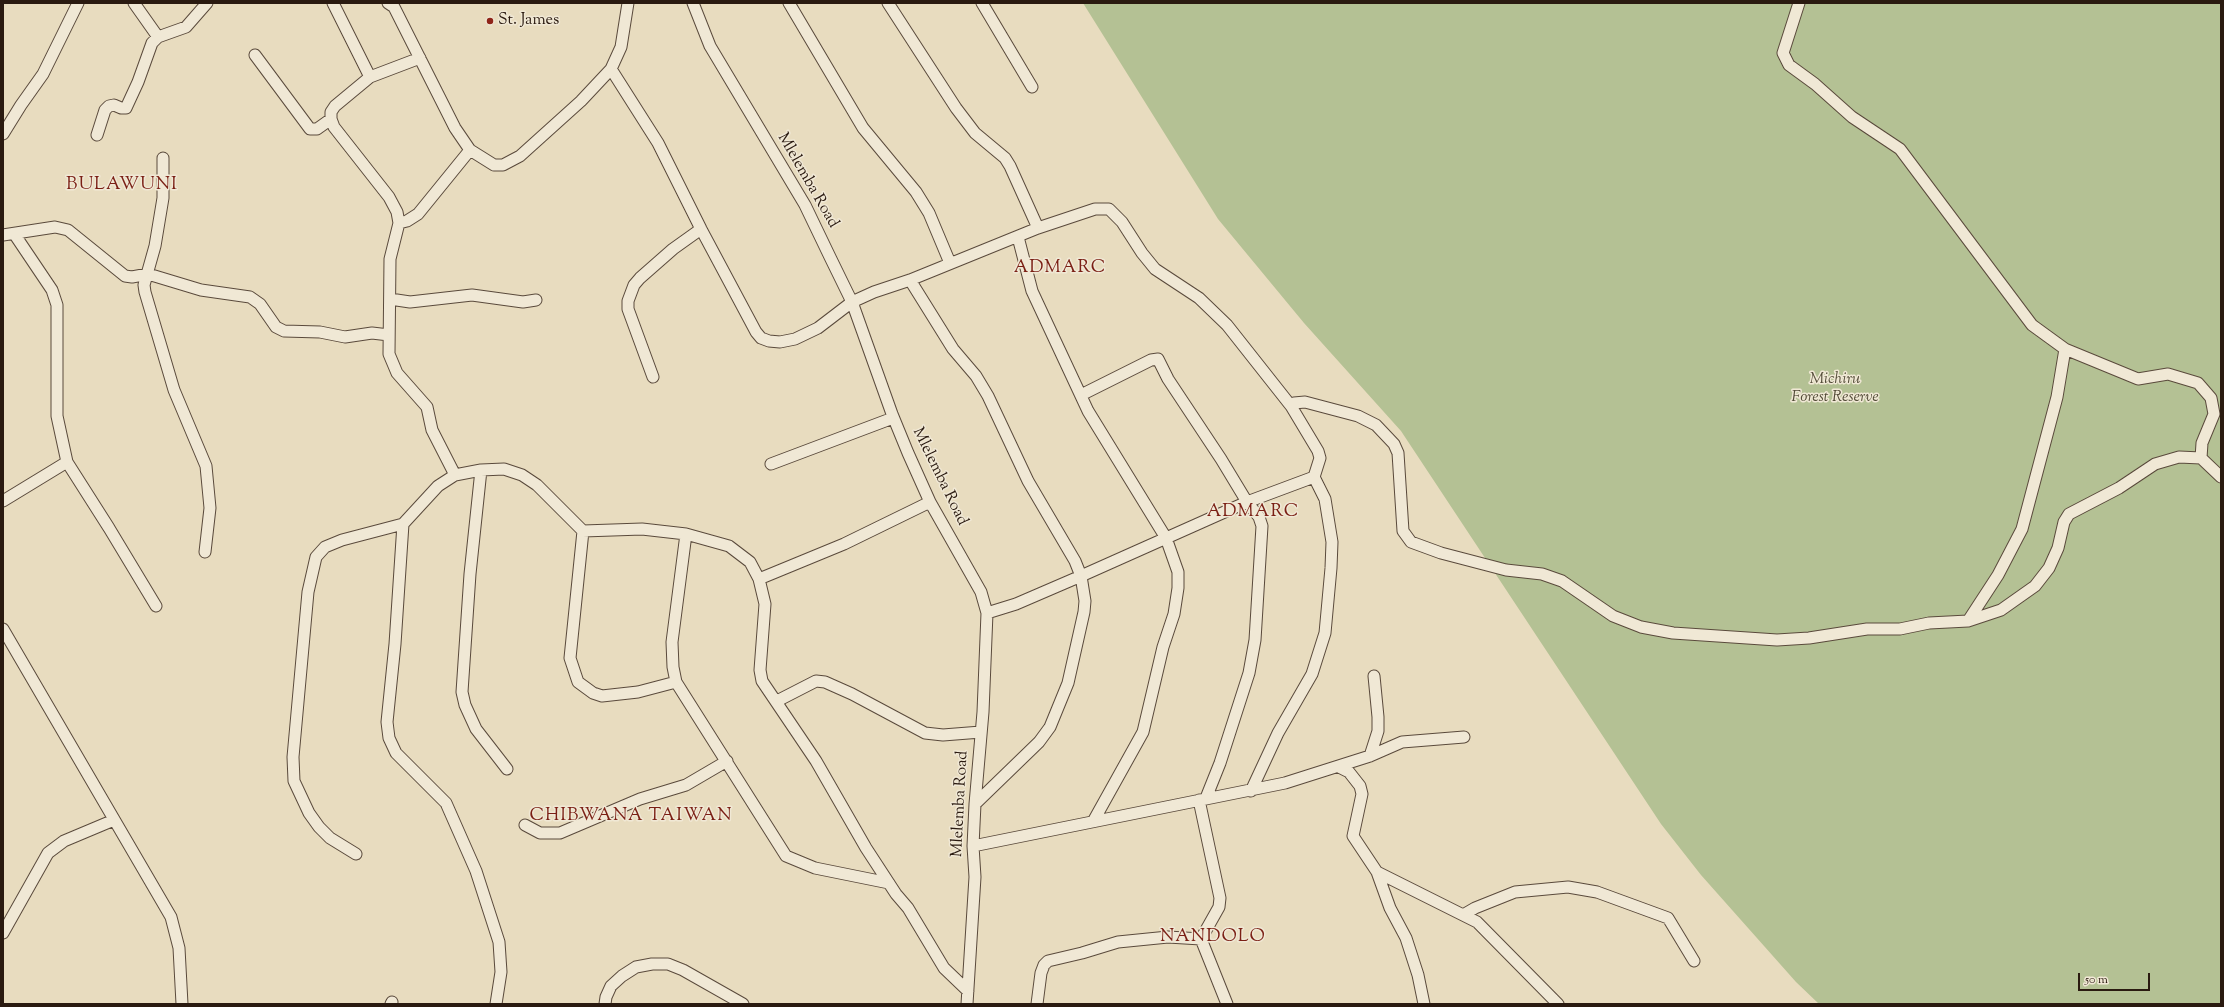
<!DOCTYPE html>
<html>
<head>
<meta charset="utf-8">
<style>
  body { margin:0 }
  #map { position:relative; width:2224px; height:1007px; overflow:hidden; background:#e8dcbf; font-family:"Sorts Mill Goudy",serif }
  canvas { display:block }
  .frame { position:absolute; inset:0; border:4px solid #2a1a10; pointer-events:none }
  .scale { position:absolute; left:2078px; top:973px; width:72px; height:18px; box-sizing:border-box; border:2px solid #2a1a10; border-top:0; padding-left:5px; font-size:12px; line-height:14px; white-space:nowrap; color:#2a1a10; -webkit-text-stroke:3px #f0e8d5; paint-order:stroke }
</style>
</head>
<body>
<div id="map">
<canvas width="2224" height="1007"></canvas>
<div class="frame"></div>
<div class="scale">50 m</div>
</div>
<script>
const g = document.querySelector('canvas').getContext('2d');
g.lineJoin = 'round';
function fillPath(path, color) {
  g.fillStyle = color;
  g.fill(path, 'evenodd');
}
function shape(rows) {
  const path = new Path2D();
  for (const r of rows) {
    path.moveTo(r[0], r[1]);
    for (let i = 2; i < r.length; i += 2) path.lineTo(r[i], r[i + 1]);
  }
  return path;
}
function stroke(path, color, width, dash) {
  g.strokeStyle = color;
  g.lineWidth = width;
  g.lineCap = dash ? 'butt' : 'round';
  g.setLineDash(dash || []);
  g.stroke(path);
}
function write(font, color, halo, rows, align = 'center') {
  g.font = font + ' "Sorts Mill Goudy",serif';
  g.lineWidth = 3;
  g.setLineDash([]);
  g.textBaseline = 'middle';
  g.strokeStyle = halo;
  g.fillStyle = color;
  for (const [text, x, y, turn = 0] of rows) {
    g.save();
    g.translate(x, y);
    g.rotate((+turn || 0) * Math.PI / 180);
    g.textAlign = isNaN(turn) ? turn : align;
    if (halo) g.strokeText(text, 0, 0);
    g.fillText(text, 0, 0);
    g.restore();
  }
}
fillPath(shape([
  [1083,3,2221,3,2221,1004,1819,1004,1796,982,1701,875,1661,824,1401,431,1304,323,1218,219]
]), '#b4c194');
const minor = shape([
  [134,3,158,37],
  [333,3,370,77],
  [388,3,394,7,455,128,470,150,494,165,503,165,520,156,581,101,611,69,621,47,628,3],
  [693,3,710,46,805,205,830,257,852,302,892,414,908,453,930,502,981,592,987,613,983,712,975,804,973,846,975,877,967,1004],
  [789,3,863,128,916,192,929,213,950,263],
  [888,3,956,108,975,133,1005,158,1010,166,1038,228],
  [982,3,1032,87],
  [1799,3,1783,53,1789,65,1815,84,1852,117,1900,149,2032,325,2065,349,2138,379,2168,374,2198,383,2211,398,2214,414,2202,443,2201,458],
  [255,55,310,129,317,129,331,119],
  [420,58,370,77,335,106,331,112,331,119,334,127,389,197,397,212,399,223,390,259,389,354,397,373,427,407,432,430,455,475],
  [611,69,658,143,701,229,756,332,761,338,769,341,780,342,795,339,818,328,852,302,874,292,910,280,1038,228,1095,209,1109,209,1122,222,1142,253,1155,269,1199,298,1227,325,1291,406,1318,451,1320,458,1314,477,1247,502,1081,576,1016,604,987,613],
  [3,134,21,105,43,74,78,3],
  [97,135,105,110,109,106,114,105,121,108,126,108,138,82,152,43,158,37,186,27,207,3],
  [163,158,163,198,155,246,144,285,145,292,174,390,206,466,210,508,205,552],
  [399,223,407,221,418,214,470,150],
  [3,235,55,227,68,230,125,276,132,277,148,274,201,290,250,297,260,304,276,327,284,331,320,332,345,337,372,333,389,335],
  [15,235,52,290,57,305,57,416,67,462,109,528,156,606],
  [1018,237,1032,291,1088,411,1166,538,1178,572,1178,588,1174,614,1163,647,1143,732,1094,820],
  [910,280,953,349,976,376,988,396,1028,481,1075,561,1081,576,1085,601,1084,612,1068,683,1050,727,1039,742,975,804],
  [390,299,410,302,472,295,523,302,536,300],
  [653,377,628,309,628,301,634,285,640,278,673,249,701,229],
  [1081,395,1151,360,1158,359,1168,379,1221,459,1247,502,1259,517,1262,526,1255,640,1249,673,1220,763,1206,798],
  [1291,406,1294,403,1305,402,1358,416,1376,425,1394,444,1398,453,1403,531,1411,542,1441,553,1506,570,1542,574,1562,581,1613,616,1641,627,1673,633,1777,640,1809,638,1867,629,1900,629,1929,623,1968,621,2001,610,2035,586,2049,568,2058,548,2064,522,2069,514,2119,488,2155,464,2179,457,2201,458,2221,477],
  [771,464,893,418],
  [481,470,470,574,462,692,465,705,476,729,507,769],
  [3,501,67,462],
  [583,531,570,658,578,682,593,693,602,696,638,692,676,682],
  [686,534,672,642,673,667,676,682,786,856,815,868,889,883],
  [759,579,844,544,930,502],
  [1968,621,1998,575,2022,529,2057,397,2065,349],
  [3,629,171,917,179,948,182,1004],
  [777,701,816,681,825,682,852,694,925,733,943,735,981,732],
  [1370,756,1378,731,1378,717,1374,676],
  [1339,767,1349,772,1360,786,1362,794,1353,836,1377,872,1390,908,1406,938,1418,975,1424,1004],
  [1251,791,1278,733,1312,674,1325,633,1331,568,1332,542,1325,499,1314,477],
  [1199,800,1220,898,1219,907,1201,939,1227,1004],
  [525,825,540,833,560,833,640,799,686,785,727,761],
  [973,846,1285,783,1370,756,1402,742,1464,737],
  [356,854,330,838,319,827,309,813,294,781,293,757,308,592,316,557,325,547,342,540,403,524],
  [1377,872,1477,922,1558,1004],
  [1463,915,1475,908,1515,892,1568,887,1597,892,1668,918,1694,961],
  [3,933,48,853,64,841,114,820],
  [391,1004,392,1002],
  [496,1004,501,972,499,942,476,871,446,803,396,753,389,738,387,722,395,644,403,524,438,486,455,475,481,470,504,469,522,475,537,485,583,531,642,529,686,534,729,546,750,562,759,579,765,604,760,670,762,681,816,761,866,848,896,894,908,908,944,968,968,991],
  [605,1004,606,997,611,986,622,976,636,967,652,964,668,964,683,970,743,1004],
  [1037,1004,1041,973,1044,965,1048,961,1082,953,1118,942,1168,937,1201,939]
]);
stroke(minor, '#5a4a3c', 13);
stroke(minor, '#f0e8d5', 11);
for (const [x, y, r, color] of [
  [490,21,4,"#8f2418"]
]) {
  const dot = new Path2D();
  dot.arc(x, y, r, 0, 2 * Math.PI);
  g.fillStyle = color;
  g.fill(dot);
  stroke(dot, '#f0e8d5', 1.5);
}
write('16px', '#2a1a10', '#f0e8d5', [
  ["St. James",498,21]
], 'left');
write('16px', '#2a1a10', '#f0e8d5', [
  ["Mlelemba Road",807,181,60],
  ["Mlelemba Road",939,477,64],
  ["Mlelemba Road",961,804,-87]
]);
write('italic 16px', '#534c38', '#f0e8d5', [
  ["Michiru",1835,380],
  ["Forest Reserve",1835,398]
]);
g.letterSpacing = '1px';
write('18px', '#7a1f14', '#f0e8d5', [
  ["BULAWUNI",122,186],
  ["ADMARC",1060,269],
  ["ADMARC",1253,513],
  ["CHIBWANA TAIWAN",631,817],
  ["NANDOLO",1213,938]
]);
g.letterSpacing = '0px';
</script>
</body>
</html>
